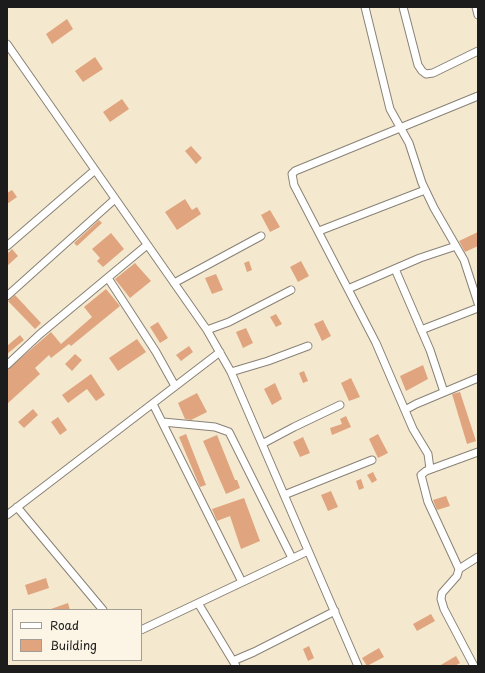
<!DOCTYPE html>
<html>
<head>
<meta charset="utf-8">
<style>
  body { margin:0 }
  #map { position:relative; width:485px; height:673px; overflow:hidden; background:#f4e8cf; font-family:"Playpen Sans",sans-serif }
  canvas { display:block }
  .frame { position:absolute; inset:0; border:8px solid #1c1c1c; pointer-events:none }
  .legend { position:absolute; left:12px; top:609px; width:130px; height:52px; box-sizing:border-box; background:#fcf5e5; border:1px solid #a29e95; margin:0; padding:5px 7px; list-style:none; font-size:12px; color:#1c1c1c }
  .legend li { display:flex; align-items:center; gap:8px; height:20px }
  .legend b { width:20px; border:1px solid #a29e95 }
</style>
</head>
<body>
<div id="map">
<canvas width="485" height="673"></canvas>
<div class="frame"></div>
<ul class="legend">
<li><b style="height:5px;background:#fff"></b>Road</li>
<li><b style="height:11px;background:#e0a57e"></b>Building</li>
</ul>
</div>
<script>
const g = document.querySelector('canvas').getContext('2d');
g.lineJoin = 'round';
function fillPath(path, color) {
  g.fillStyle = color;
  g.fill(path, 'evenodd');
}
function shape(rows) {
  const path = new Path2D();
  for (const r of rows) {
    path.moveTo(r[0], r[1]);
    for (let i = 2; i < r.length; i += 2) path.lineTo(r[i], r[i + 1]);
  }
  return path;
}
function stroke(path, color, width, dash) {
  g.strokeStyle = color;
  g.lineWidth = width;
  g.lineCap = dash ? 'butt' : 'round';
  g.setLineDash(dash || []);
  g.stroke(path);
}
fillPath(shape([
  [67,19,73,29,52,44,46,34],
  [95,57,103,69,83,82,75,71],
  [122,99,129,109,110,122,103,112],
  [191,146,202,158,196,164,185,151],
  [12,190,17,197,7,204,7,193],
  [185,199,192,210,197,207,201,214,177,230,165,212],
  [270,210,280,227,270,232,261,215],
  [99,220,102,223,77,246,74,243],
  [478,232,478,246,465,252,459,241],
  [111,233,124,249,103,267,97,261,100,258,92,249],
  [12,249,18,256,7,266,7,254],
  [249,261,252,270,247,272,244,263],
  [301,261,309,276,298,282,290,267],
  [135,263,151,281,130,298,115,279],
  [216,274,223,290,212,294,205,278],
  [106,289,120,306,71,346,69,344,51,358,49,355,35,368,40,374,7,404,7,370,51,332,61,344,92,317,84,307],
  [15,295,41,323,35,329,8,301],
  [276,314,282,324,276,327,270,317],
  [323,320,331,336,322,341,314,324],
  [158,322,168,338,160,343,150,327],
  [246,328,253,343,243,348,236,332],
  [20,335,24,340,7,354,7,346],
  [137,339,146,352,118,371,109,358],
  [189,346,193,352,181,361,176,355],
  [75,354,82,360,72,371,65,364],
  [423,365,428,379,406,391,400,376],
  [304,371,308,381,303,383,299,373],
  [91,374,105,395,96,401,87,389,68,403,62,395],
  [351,378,360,397,349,401,341,383],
  [275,383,282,399,272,405,264,389],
  [460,392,476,441,467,444,452,394],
  [197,393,207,412,191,420,185,419,178,403],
  [33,409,38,415,24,428,18,422],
  [346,416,351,427,332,435,330,428,342,424,340,419],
  [58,417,67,430,60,435,51,422],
  [186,434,206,485,200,487,179,437],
  [378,434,388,453,378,458,369,439],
  [217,435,235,480,237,480,240,488,226,494,203,441],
  [303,437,310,453,300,457,293,442],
  [373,472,377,480,372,483,367,475],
  [361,479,364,488,359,490,356,481],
  [331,491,338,507,328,511,321,495],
  [446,496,450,506,437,510,433,500],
  [244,498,260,541,241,549,230,516,217,521,212,509],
  [46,578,49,588,28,595,25,585],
  [68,603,70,610,51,610,51,609],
  [431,614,435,621,417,631,413,624],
  [309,646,314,658,308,661,303,649],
  [379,648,384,657,367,666,362,658],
  [456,656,460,663,455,666,439,666]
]), '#e0a57e');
const minor = shape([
  [365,7,390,109,409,143,422,183,434,208,464,260,478,303],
  [403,7,418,65,422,71,426,74,433,73,478,51],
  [476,7,478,15],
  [7,44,207,330,231,372,358,666],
  [319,231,425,190],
  [7,246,95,170],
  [395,269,430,350,444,392],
  [108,278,156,352,175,386],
  [174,283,261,236],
  [348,289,420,258,456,246],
  [7,296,115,199],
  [207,330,229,322,291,290],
  [421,330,478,308],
  [7,365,40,334,147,245],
  [231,372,268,361,308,346],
  [153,404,242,582],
  [405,410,416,404,478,378],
  [163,422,215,427,229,432,292,558],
  [262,444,294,427,340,405],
  [430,469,428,454,413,429,376,343,294,185,292,174,295,171,478,96],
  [284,495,372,460],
  [17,507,103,610],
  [7,515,220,352],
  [459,569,478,557],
  [198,603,236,666],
  [141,630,308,551],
  [233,661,254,652,335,611],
  [474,666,444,609,441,599,442,593,457,576,459,569,428,502,421,475,426,471,478,452]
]);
stroke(minor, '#888276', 9);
stroke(minor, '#fff', 7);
</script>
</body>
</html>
